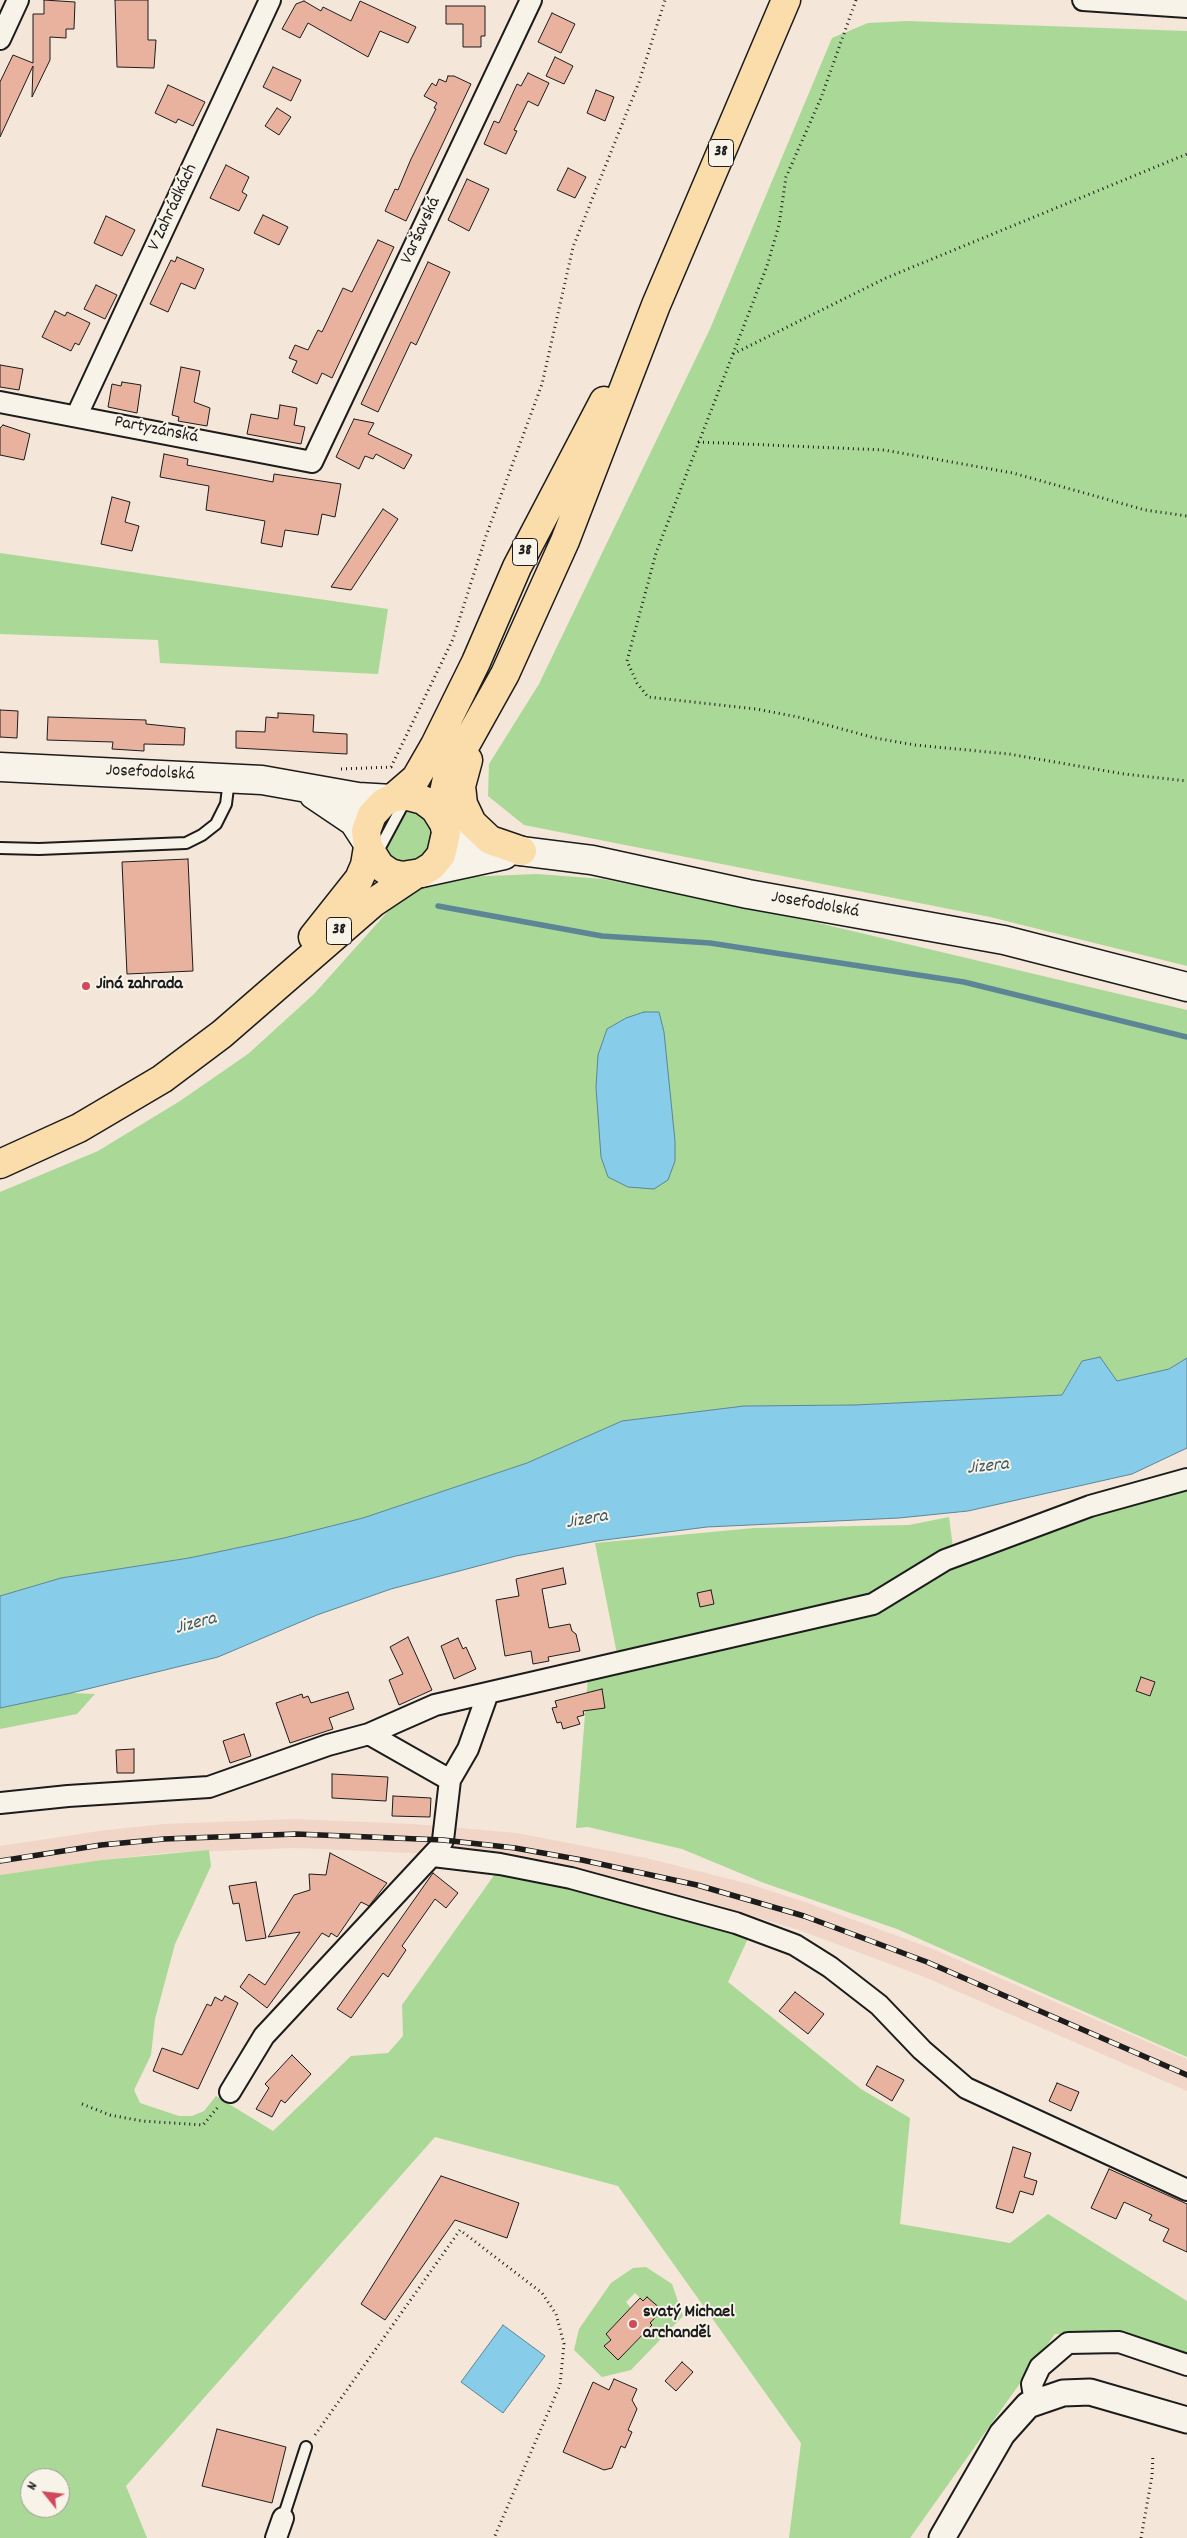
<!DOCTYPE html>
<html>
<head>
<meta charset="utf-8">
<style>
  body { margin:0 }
  #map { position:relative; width:1187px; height:2538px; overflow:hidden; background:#f4e6d9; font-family:Dekko,sans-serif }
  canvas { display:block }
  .north { position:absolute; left:20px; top:2468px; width:50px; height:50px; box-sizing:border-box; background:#f7f3e8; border:1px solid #9f9d96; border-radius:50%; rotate:299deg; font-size:14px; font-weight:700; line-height:20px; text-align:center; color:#1c1c1c }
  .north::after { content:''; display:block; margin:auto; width:18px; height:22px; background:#d1495b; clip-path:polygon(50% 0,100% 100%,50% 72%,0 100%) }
</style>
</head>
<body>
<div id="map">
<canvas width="1187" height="2538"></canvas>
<div class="north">N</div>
</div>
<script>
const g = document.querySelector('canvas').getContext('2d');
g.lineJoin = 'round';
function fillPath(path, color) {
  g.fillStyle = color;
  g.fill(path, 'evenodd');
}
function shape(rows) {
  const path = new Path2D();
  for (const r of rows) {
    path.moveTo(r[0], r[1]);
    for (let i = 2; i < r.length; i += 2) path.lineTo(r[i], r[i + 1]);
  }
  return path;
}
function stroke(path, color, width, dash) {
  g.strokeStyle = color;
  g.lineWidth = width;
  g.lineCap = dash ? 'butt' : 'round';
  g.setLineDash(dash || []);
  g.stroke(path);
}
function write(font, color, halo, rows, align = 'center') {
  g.font = font + ' Dekko,sans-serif';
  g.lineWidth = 4;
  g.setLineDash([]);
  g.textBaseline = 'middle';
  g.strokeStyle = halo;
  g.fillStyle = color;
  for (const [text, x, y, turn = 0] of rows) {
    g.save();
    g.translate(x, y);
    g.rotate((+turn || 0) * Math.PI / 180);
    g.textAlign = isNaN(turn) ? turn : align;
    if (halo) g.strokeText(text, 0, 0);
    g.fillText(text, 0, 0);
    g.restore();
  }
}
fillPath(shape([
  [296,1819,413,1824,517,1833,646,1858,749,1884,808,1903,933,1949,1187,2059,1187,2091,922,1976,799,1930,694,1898,579,1874,513,1862,411,1853,296,1848,165,1853,102,1860,0,1875,0,1846,99,1831,163,1824]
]), '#f1d6c8');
fillPath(shape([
  [907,21,1187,31,1187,966,990,917,524,825,488,796,489,764,539,684,710,329,832,38,868,23],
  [0,553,388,609,378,674,160,663,158,640,0,634],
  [409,806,434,824,433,847,415,863,399,862,385,853],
  [537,874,603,879,780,914,1187,1010,1187,1358,1169,1369,1117,1381,1082,1361,1062,1395,855,1405,744,1406,622,1421,527,1463,363,1518,284,1538,189,1558,61,1578,0,1596,0,1192,98,1151,180,1101,248,1054,314,994,391,908,418,889,464,877],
  [1187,1488,1187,2057,897,1929,764,1883,682,1849,588,1827,576,1828,588,1677,620,1669,595,1543,754,1528,909,1525,949,1517,955,1563,1026,1536],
  [71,1693,95,1694,77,1714,0,1729,0,1708],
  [209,1850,211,1866,175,1944,155,2019,151,2055,134,2090,140,2103,179,2116,192,2116,204,2111,216,2096,273,2131,351,2056,388,2053,403,2036,402,2005,495,1874,503,1869,750,1934,728,1982,861,2089,910,2118,900,2224,1010,2243,1048,2214,1187,2301,1187,2358,1123,2337,1055,2334,910,2538,789,2538,801,2443,618,2186,435,2137,126,2486,147,2538,0,2538,0,1875,102,1860],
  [30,2478,60,2478,60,2508,30,2508],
  [646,2267,672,2284,683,2316,631,2370,602,2377,574,2350,579,2329,611,2283,633,2268],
  [635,2293,643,2301,647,2297,661,2310,650,2323,652,2326,625,2353,605,2346,611,2340,606,2334,631,2308,626,2302]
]), '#a9d897');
const water = shape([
  [644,1012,659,1012,664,1032,675,1141,675,1161,668,1180,654,1189,628,1187,608,1177,601,1157,596,1087,598,1055,607,1029,626,1018,644,1012],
  [1100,1357,1117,1381,1169,1369,1187,1358,1187,1448,1132,1474,968,1511,899,1518,707,1527,597,1541,516,1556,391,1589,317,1615,218,1657,71,1693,0,1708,0,1596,61,1578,189,1558,284,1538,363,1518,527,1463,622,1421,744,1406,855,1405,1062,1395,1082,1361,1100,1357],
  [503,2325,545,2356,503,2413,461,2382,503,2325]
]);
fillPath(water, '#87cce8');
stroke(water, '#5c8696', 1);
stroke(shape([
  [438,906,602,936,710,943,964,982,1187,1037]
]), '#5c8696', 5.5);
const building = shape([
  [44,0,75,2,74,29,66,29,66,38,50,37,50,60,32,97,33,66,0,137,0,82,13,55,33,63,33,14,44,14,44,0],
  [115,0,148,0,148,40,156,40,154,68,117,67,115,0],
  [304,1,321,11,323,7,351,21,360,1,416,27,408,43,380,31,368,57,308,23,300,38,282,29,296,4,304,1],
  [446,6,485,6,485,36,481,36,481,47,463,47,463,24,446,24,446,6],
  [552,13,575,24,561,53,538,42,552,13],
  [555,57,573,66,564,84,546,76,555,57],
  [273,67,301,80,291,101,263,87,273,67],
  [528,73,549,83,538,106,528,101,514,130,517,131,506,154,484,144,494,121,499,123,517,84,521,86,528,73],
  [448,76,454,76,471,84,406,221,385,211,395,189,398,190,411,159,436,109,434,108,437,103,424,96,432,83,436,86,439,79,446,82,448,76],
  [168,85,205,102,193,126,178,119,176,123,155,113,168,85],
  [596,90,614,97,605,121,587,113,596,90],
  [277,108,291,117,279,135,265,126,277,108],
  [226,165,249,177,242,192,247,195,239,211,210,198,226,165],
  [568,168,586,177,575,198,557,190,568,168],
  [467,179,489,189,469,231,448,220,467,179],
  [263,215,288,227,279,245,254,233,263,215],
  [106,216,135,230,122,256,94,243,106,216],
  [378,240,394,247,332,378,322,373,317,384,292,372,297,361,289,358,295,345,308,350,318,330,322,332,343,288,352,292,378,240],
  [177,257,204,269,195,289,181,283,168,312,150,304,171,260,175,262,177,257],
  [428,262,450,272,416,345,411,342,378,412,361,404,428,262],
  [96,285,117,295,105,319,84,309,96,285],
  [55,311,65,316,67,312,90,323,79,345,75,343,71,351,42,337,55,311],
  [0,365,23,369,19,390,0,387,0,365],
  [181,367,200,371,194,402,210,408,207,426,178,421,179,417,172,415,181,367],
  [122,382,141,385,137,413,108,407,112,384,121,386,122,382],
  [280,405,297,408,294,425,305,427,301,444,247,434,251,414,278,419,280,405],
  [354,419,374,423,368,434,412,455,404,469,376,454,373,459,365,456,359,469,336,457,354,419],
  [3,425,30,434,24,460,0,455,0,428,3,425],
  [164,454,188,459,187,465,273,482,274,474,341,484,335,517,322,514,318,535,285,530,282,547,261,543,265,521,206,510,209,486,160,477,164,454],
  [112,497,130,502,125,522,139,526,132,551,101,544,112,497],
  [383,509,398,519,351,590,331,587,383,509],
  [0,710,18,711,17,738,0,737,0,710],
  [278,713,314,715,313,732,347,734,347,754,236,748,236,731,265,732,266,717,278,718,278,713],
  [48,717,146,720,146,724,185,728,184,745,144,744,144,751,112,749,113,742,47,740,48,717],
  [188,859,193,971,127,974,122,862,188,859],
  [563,1568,566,1584,542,1589,549,1628,570,1624,572,1631,576,1634,580,1651,548,1657,549,1661,533,1664,531,1651,505,1656,496,1600,519,1596,516,1579,563,1568],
  [711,1590,714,1604,700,1607,697,1593,711,1590],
  [408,1637,432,1690,399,1705,389,1680,403,1674,390,1647,408,1637],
  [458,1638,463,1649,466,1647,476,1669,454,1679,441,1646,458,1638],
  [1141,1677,1155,1682,1150,1696,1136,1691,1141,1677],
  [602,1689,605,1708,583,1711,584,1715,577,1717,580,1724,563,1729,561,1722,557,1723,552,1708,557,1707,555,1701,602,1689],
  [348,1692,354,1709,329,1718,333,1729,290,1743,276,1703,302,1694,303,1698,308,1696,311,1703,348,1692],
  [244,1734,251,1756,230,1763,223,1741,244,1734],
  [134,1749,134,1773,117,1773,116,1750,134,1749],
  [332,1774,388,1777,386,1801,332,1798,332,1774],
  [393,1796,431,1798,430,1817,392,1816,393,1796],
  [330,1853,387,1883,369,1906,361,1902,337,1937,331,1933,329,1937,322,1933,267,2008,240,1987,249,1974,265,1985,300,1932,268,1937,294,1895,310,1890,309,1874,326,1875,330,1853],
  [433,1873,458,1893,446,1908,435,1899,402,1946,406,1950,388,1977,383,1973,351,2018,337,2009,433,1873],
  [256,1882,266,1938,246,1941,239,1903,233,1904,229,1886,256,1882],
  [795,1992,824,2014,808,2034,779,2011,795,1992],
  [225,1996,238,2003,198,2089,153,2071,162,2048,182,2055,207,2004,211,2006,215,1997,222,2001,225,1996],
  [292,2055,311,2074,285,2103,281,2100,272,2117,256,2109,269,2088,265,2084,292,2055],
  [877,2066,904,2080,892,2101,866,2085,877,2066],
  [1057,2083,1079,2092,1071,2111,1049,2101,1057,2083],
  [1013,2147,1031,2153,1024,2177,1037,2181,1033,2195,1020,2191,1013,2213,996,2208,1013,2147],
  [1109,2169,1187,2204,1187,2252,1163,2241,1169,2229,1149,2220,1152,2215,1124,2202,1116,2219,1091,2208,1109,2169],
  [441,2176,519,2203,507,2238,455,2220,385,2320,361,2304,441,2176],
  [647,2297,662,2310,650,2323,652,2325,618,2360,604,2346,611,2340,606,2334,640,2298,643,2301,647,2297],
  [682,2362,693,2372,676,2391,665,2381,682,2362],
  [614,2379,637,2389,632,2400,637,2409,628,2430,632,2432,625,2448,621,2446,612,2468,604,2470,563,2452,593,2382,609,2390,614,2379],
  [217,2429,286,2447,272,2503,202,2486,217,2429]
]);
fillPath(building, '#e9b29f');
stroke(building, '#1c1c1c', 1);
const service = shape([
  [0,848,39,849,186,843,202,835,216,824,226,804,229,780],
  [376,855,406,799],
  [283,2518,306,2447]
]);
const minor = shape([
  [1083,0,1187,7],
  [0,39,18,0],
  [0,402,312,462,531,0],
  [77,415,270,0],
  [369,1734,450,1780],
  [0,1803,68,1796,209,1787,328,1745,369,1734,435,1705,873,1604,945,1560,1090,1506,1187,1479],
  [433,1856,500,1864,571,1878,736,1923,795,1945,830,1967,879,2005,922,2050,966,2088,1187,2190],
  [230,2092,264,2036,439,1848,443,1840,450,1780,468,1749,488,1693],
  [1035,2402,1032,2384,1040,2367,1068,2343,1119,2342,1187,2365],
  [276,2538,283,2518]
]);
const tertiary = shape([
  [942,2538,1002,2434,1028,2405,1063,2393,1090,2392,1187,2420]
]);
const secondary = shape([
  [0,767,262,780,358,797,392,799],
  [314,795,354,822,367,842],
  [445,827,459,837,489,847,592,860,748,894,1004,940,1187,987],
  [421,873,504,855]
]);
const primary = shape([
  [468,760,461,786,463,804,472,823,490,840,522,851],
  [394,797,416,778,435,745,476,662,517,567,604,401],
  [445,825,435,809,423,800,408,796,394,797,383,803,372,815,366,831,368,847,380,866,390,873,402,876,421,873,432,866,441,855,446,833,442,802,447,778,505,674,565,541,656,305,786,0],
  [313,937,359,879,365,865,368,847],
  [0,1164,79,1128,162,1079,222,1034,374,902,416,874]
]);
stroke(service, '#1c1c1c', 14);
stroke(minor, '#1c1c1c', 24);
stroke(tertiary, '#1c1c1c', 29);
stroke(secondary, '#1c1c1c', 31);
stroke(primary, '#1c1c1c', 31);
stroke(shape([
  [856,0,821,98,786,177,779,225,767,266,656,553,627,661,637,683,648,697,756,709,798,717,875,738,915,745,1009,754,1124,774,1187,781],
  [733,354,886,278,1187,154],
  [698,442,884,450,1013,473,1145,510,1187,516],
  [341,769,391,767,453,639,486,536,542,384,573,247,639,82,665,0],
  [82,2104,110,2115,142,2121,203,2125,218,2107],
  [315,2435,460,2230,542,2293,556,2314,564,2344,560,2385,494,2538],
  [1141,2538,1152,2476,1153,2454]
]), '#1c1c1c', 3, [1, 4]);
stroke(service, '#f7f3e8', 10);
stroke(minor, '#f7f3e8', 20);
stroke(tertiary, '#f7f3e8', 25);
stroke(secondary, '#f7f3e8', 28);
stroke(primary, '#fbddab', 28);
const rail = shape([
  [0,1861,101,1845,164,1839,296,1834,443,1840,515,1848,582,1860,697,1885,804,1916,927,1962,1187,2075]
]);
stroke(rail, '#1c1c1c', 5.5);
stroke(rail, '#f7f3e8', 4, [11]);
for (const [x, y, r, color] of [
  [86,986,5,"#d1495b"],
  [633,2324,5,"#d1495b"]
]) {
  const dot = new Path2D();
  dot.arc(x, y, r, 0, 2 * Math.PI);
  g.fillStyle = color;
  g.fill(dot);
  stroke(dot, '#f7f3e8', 2);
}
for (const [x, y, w] of [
  [721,153,25],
  [525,552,25],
  [339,931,25]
]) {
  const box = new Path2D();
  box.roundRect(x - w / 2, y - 13.5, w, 27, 4);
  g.fillStyle = '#f7f3e8';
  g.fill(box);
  stroke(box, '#1c1c1c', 1);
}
write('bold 16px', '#1c1c1c', null, [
  ["38",721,153],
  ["38",525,552],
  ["38",339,931]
]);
write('18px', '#1c1c1c', '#f7f3e8', [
  ["V Zahrádkách",174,208,-65],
  ["Varšavská",422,231,-65],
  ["Partyzánská",156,431,11],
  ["Josefodolská",150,774,3],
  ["Josefodolská",815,906,10]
]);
write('bold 18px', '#1c1c1c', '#f7f3e8', [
  ["Jiná zahrada",96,986],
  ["svatý Michael",643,2314],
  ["archanděl",643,2335]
], 'left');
write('italic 19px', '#415a63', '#f7f3e8', [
  ["Jizera",988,1468,-6],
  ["Jizera",587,1521,-10],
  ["Jizera",196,1625,-15]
]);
</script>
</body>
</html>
